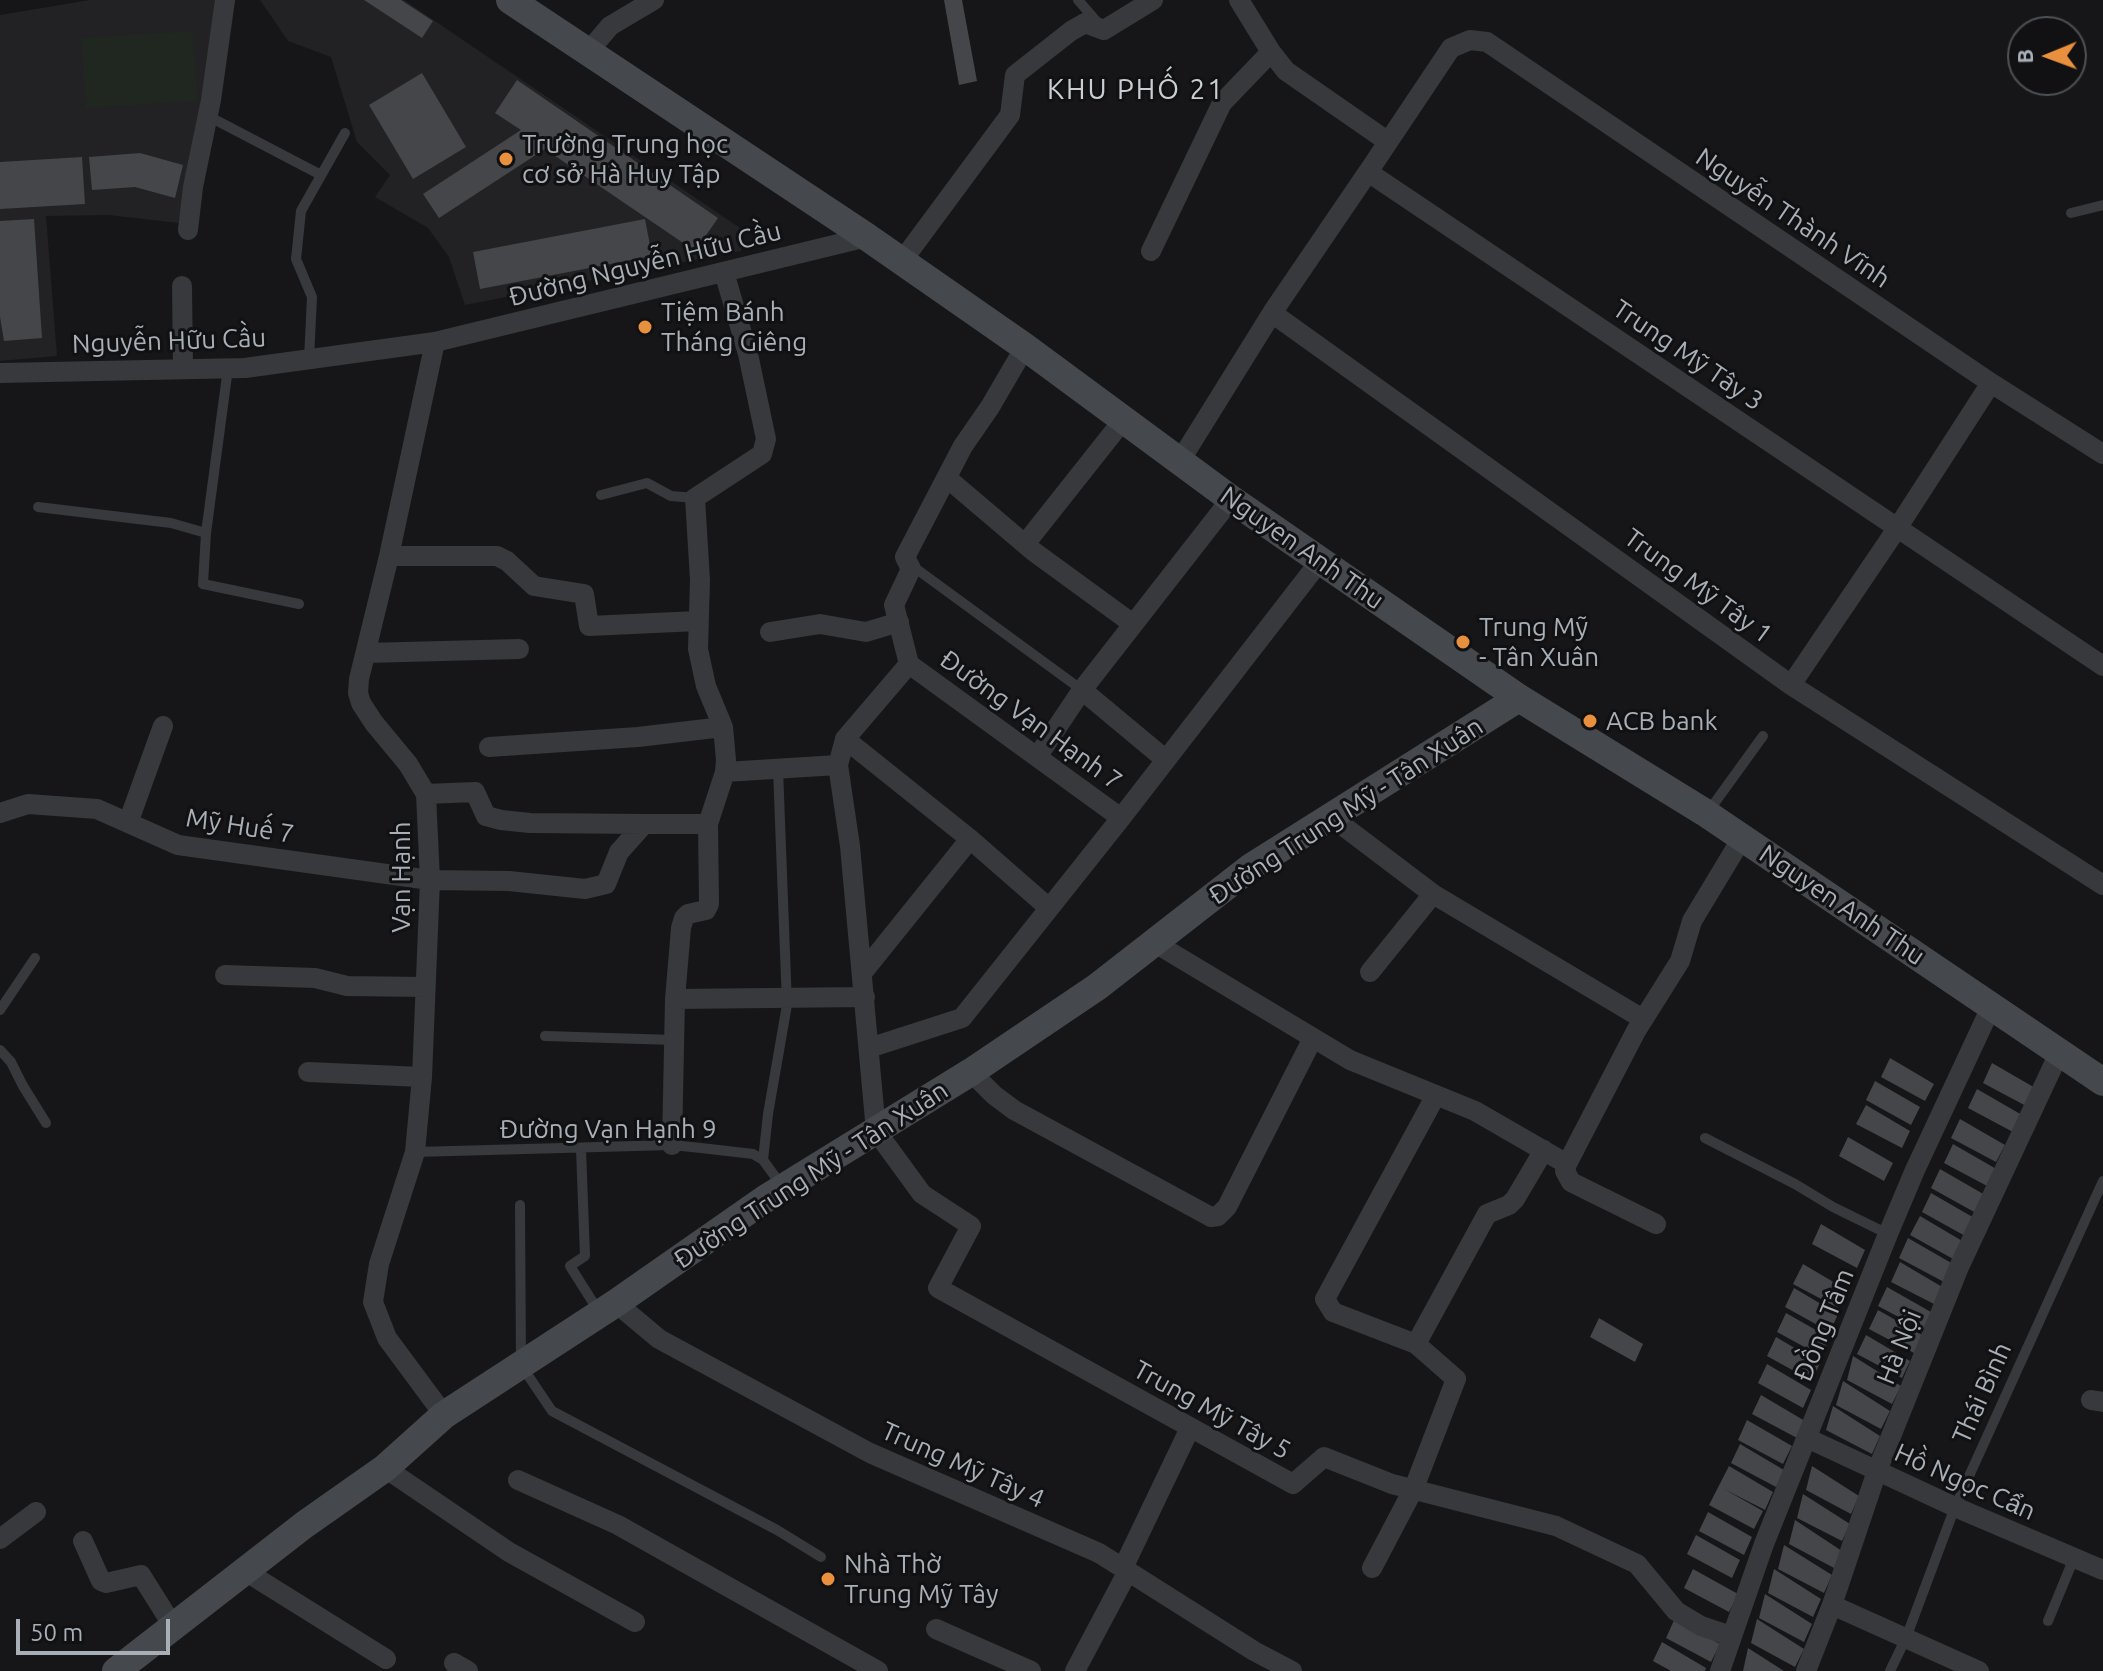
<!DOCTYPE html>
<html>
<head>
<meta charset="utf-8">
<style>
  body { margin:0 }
  #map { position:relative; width:2103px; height:1671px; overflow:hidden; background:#161618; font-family:Ubuntu,sans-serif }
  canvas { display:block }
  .north { position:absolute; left:2007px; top:16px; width:80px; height:80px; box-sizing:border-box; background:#111113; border:2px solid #4d5055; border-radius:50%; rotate:269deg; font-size:22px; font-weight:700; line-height:32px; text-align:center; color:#a8afb7 }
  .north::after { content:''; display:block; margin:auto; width:28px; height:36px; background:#e8903d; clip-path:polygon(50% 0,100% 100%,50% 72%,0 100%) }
  .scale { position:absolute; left:16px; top:1619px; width:154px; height:36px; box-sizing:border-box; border:4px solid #a8afb7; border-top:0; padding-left:10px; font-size:24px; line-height:28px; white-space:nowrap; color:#a8afb7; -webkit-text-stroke:6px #111113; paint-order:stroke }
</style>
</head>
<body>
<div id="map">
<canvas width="2103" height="1671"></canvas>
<div class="north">B</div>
<div class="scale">50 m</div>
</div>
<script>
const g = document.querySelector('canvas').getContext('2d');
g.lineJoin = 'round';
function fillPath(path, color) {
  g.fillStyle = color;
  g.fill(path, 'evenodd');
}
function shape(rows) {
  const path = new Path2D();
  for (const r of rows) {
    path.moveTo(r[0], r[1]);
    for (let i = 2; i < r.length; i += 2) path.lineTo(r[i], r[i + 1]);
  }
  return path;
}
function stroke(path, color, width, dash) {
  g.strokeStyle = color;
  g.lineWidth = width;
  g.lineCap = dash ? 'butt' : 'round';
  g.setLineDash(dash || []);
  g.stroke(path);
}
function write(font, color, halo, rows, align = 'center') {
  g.font = font + ' Ubuntu,sans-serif';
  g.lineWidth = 6;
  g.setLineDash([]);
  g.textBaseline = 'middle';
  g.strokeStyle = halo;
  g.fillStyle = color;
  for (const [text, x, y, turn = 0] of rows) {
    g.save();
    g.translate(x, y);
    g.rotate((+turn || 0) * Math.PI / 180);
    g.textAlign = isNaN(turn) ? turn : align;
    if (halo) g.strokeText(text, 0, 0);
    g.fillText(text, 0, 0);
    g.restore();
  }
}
fillPath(shape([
  [90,0,217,0,218,14,179,223,108,215,46,216,57,356,0,361,0,15],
  [260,0,404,0,743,230,741,251,465,305,449,257,428,228,375,197,390,175,357,142,331,57,288,41]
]), '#222224');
fillPath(shape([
  [193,31,197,101,86,108,82,38]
]), '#202720');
fillPath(shape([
  [364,0,401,0,433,21,422,38],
  [944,0,962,0,977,81,959,85],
  [422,73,466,147,413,179,369,105],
  [517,80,718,218,695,251,545,149,439,218,423,194,521,130,495,113],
  [140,153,183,165,175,198,135,187,92,190,89,157],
  [82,157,85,204,0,209,0,162],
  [34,219,42,338,4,341,0,317,0,221],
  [645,219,652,256,480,289,473,252],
  [1890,1058,1934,1084,1925,1101,1881,1077],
  [1992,1063,2037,1089,2028,1107,1983,1083],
  [1875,1081,1920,1107,1911,1125,1866,1100],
  [1977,1089,2022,1115,2013,1132,1968,1108],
  [1866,1105,1910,1131,1902,1148,1856,1124],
  [1960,1119,2005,1145,1996,1162,1951,1138],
  [1848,1137,1893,1163,1884,1181,1839,1156],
  [1953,1144,1998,1170,1989,1187,1944,1163],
  [1940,1169,1985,1195,1976,1213,1931,1188],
  [1931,1193,1976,1219,1967,1237,1922,1212],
  [1920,1216,1964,1242,1955,1260,1910,1235],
  [1821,1224,1865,1250,1857,1268,1812,1244],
  [1908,1238,1953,1264,1944,1282,1899,1258],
  [1900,1262,1944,1288,1936,1305,1891,1282],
  [1803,1264,1847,1290,1838,1308,1793,1284],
  [1887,1287,1931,1312,1923,1330,1878,1306],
  [1794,1288,1838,1314,1830,1332,1785,1307],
  [1878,1310,1922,1335,1914,1353,1869,1329],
  [1786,1313,1830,1338,1821,1356,1777,1332],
  [1599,1318,1643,1344,1635,1362,1590,1337],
  [1866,1335,1910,1361,1902,1378,1857,1354],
  [1776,1337,1820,1363,1812,1381,1767,1356],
  [1853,1356,1901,1386,1892,1404,1847,1380],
  [1767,1364,1811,1390,1803,1408,1758,1383],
  [1843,1381,1890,1411,1881,1429,1836,1405],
  [1761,1395,1805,1421,1797,1438,1752,1414],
  [1833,1406,1880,1436,1872,1454,1826,1430],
  [1747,1420,1792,1446,1783,1464,1738,1440],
  [1740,1444,1784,1470,1776,1487,1731,1463],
  [1729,1466,1773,1492,1765,1510,1724,1489,1763,1511,1754,1529,1709,1505],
  [1812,1466,1859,1496,1851,1514,1806,1490],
  [1803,1494,1850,1524,1842,1541,1797,1518],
  [1708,1512,1752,1537,1744,1555,1699,1531],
  [1795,1520,1842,1551,1834,1568,1789,1544],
  [1696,1535,1740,1560,1732,1578,1687,1554],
  [1784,1545,1832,1575,1824,1593,1778,1569],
  [1693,1569,1738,1594,1729,1612,1684,1588],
  [1774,1569,1821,1599,1813,1617,1768,1593],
  [1765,1594,1812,1624,1804,1642,1759,1618],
  [1675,1618,1720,1644,1711,1662,1666,1638],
  [1757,1619,1804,1649,1795,1667,1751,1643],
  [1662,1642,1706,1668,1705,1671,1671,1671,1653,1661],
  [1748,1648,1784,1671,1743,1671]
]), '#45464a');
stroke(shape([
  [1078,0,1098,23],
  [208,116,321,175],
  [2071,213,2103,205],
  [309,359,312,297,296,259,301,211,345,133],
  [601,495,647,483,671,496,695,498],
  [38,507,171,523,206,533,228,368],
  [206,533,203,584,299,604],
  [911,565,1082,690],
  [1708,812,1763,736],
  [0,1010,35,958],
  [545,1036,674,1040],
  [0,1050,11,1062,23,1086,46,1123],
  [1705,1138,1795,1184,1833,1207,1888,1234],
  [581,1149,585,1256,570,1266,599,1312],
  [415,1152,672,1145,701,1148,753,1154,763,1160,782,1186],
  [763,1160,768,1114,787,1005,778,769],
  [520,1205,521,1365,552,1411,777,1530,821,1557],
  [2048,1621,2074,1558],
  [1890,1671,1906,1638,1955,1507,2103,1181]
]), '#37393c', 10);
stroke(shape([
  [1239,0,1271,52,1286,71,1387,141],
  [588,52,610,26,654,0],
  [188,230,193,187,211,100,225,0],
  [1151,251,1222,103,1271,52],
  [902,261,1010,115,1015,75,1071,31,1085,23,1104,30,1153,0],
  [182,286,183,368],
  [1272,313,1791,685,2103,885],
  [435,342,389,556,359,679,358,693,361,703,374,723,408,764,426,794,430,880,422,1077,415,1152,379,1264,373,1302,387,1338,444,1415],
  [0,373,245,368,435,342,867,237],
  [2103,454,1991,383,1487,42,1470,40,1451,48,1368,172,2103,666],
  [1180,461,1272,313,1368,172],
  [947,478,1033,551,1133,624],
  [1025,544,1124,419],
  [389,556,497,556,507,561,534,586,584,594,589,626,698,621],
  [770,632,820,624,866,632,899,622],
  [366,653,519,649],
  [909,664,845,739,838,765,850,846,876,1131,922,1194,971,1226,938,1288,1293,1484,1324,1457,1392,1484,1556,1526,1637,1564,1676,1611,1701,1626,1731,1636],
  [909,664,894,605,911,569,905,557,963,446,990,407,1025,347],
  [909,664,1121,818],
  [1791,685,1898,527,1991,383],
  [1082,690,1166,760],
  [845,739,970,839,1049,908],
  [489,747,638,737,723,727],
  [1037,757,1082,690,1231,499],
  [725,772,838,765],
  [426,794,475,792,486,816,501,820,530,823,644,824],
  [0,813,28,804,97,809,178,845,430,880,509,881,585,889,606,884,619,852,644,824,708,824],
  [1330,816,1433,894],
  [128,823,163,726],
  [1155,943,1350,1060,1475,1111,1567,1164,1636,1031,1680,961,1692,921,1742,838],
  [863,972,970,839],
  [1370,972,1433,894,1643,1019],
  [225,975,315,978,347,986,425,987],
  [675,999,865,997],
  [869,1048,962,1018,1121,818,1320,561],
  [308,1072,422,1077],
  [971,1072,994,1095,1014,1110,1211,1217,1218,1216,1227,1207,1313,1038],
  [672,1145,675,999,681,928,684,918,688,914,706,910,709,904,708,824,725,772,726,760,723,727,706,686,698,649,700,580,695,498,762,454,766,439,748,354,724,272],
  [1567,1164,1565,1171,1571,1182,1656,1224],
  [616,1303,659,1339,870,1453,1099,1553,1254,1651,1292,1671],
  [1416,1344,1487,1214,1509,1205,1515,1199,1544,1150],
  [2091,1400,2103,1402],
  [1807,1438,1955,1507,2103,1570],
  [385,1468,509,1552,635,1622],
  [518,1480,618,1525,878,1671],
  [0,1539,36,1512],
  [83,1541,101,1581,106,1583,141,1575,173,1626],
  [1123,1568,1190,1428],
  [1372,1568,1414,1488,1456,1379,1416,1344,1333,1312,1325,1299,1436,1095],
  [245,1571,386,1659],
  [1832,1605,1979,1671],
  [936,1629,1031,1671],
  [454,1663,468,1671],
  [1075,1671,1128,1571],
  [1720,1671,1764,1544,1888,1234,1915,1170,1992,1005],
  [1806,1671,1832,1605,1877,1471,1959,1267,2060,1051]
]), '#37393c', 20);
stroke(shape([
  [510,0,867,237,1025,347,1231,499,1519,698,1704,812,2103,1082],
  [116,1671,304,1525,385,1468,444,1415,616,1303,765,1199,971,1072,1097,987,1251,867,1519,698]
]), '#45484c', 28);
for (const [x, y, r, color] of [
  [506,159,8,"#e8903d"],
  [645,327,8,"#e8903d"],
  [1463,642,8,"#e8903d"],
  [1590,721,8,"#e8903d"],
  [828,1579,8,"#e8903d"]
]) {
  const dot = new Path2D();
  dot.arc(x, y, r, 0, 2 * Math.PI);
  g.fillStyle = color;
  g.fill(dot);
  stroke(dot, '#111113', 3);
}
write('26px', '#a8afb7', '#111113', [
  ["Trường Trung học",522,144],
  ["cơ sở Hà Huy Tập",522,174],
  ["Tiệm Bánh",661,312],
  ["Tháng Giêng",661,342],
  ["Trung Mỹ",1479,627],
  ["- Tân Xuân",1479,657],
  ["ACB bank",1606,721],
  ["Nhà Thờ",844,1564],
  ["Trung Mỹ Tây",844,1594]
], 'left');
write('26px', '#a8afb7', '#111113', [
  ["Nguyễn Thành Vĩnh",1793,218,34],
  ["Đường Nguyễn Hữu Cầu",645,264,-14],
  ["Nguyễn Hữu Cầu",169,341,-2],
  ["Trung Mỹ Tây 3",1688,355,34],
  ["Nguyen Anh Thu",1302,548,35],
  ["Trung Mỹ Tây 1",1698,586,36],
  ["Đường Vạn Hạnh 7",1031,720,36],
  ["Đường Trung Mỹ - Tân Xuân",1346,811,-33],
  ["Mỹ Huế 7",240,826,9],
  ["Vạn Hạnh",401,877,-90],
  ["Nguyen Anh Thu",1842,905,34],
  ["Đường Vạn Hạnh 9",608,1129],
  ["Đường Trung Mỹ - Tân Xuân",811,1175,-33],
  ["Đồng Tâm",1824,1325,-68],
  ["Hà Nội",1899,1347,-68],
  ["Thái Bình",1982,1393,-66],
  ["Trung Mỹ Tây 5",1212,1410,29],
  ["Trung Mỹ Tây 4",963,1465,24],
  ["Hồ Ngọc Cẩn",1965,1482,24]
]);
g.letterSpacing = '2px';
write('28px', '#c9ced3', '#111113', [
  ["KHU PHỐ 21",1136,90]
]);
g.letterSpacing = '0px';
</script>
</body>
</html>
